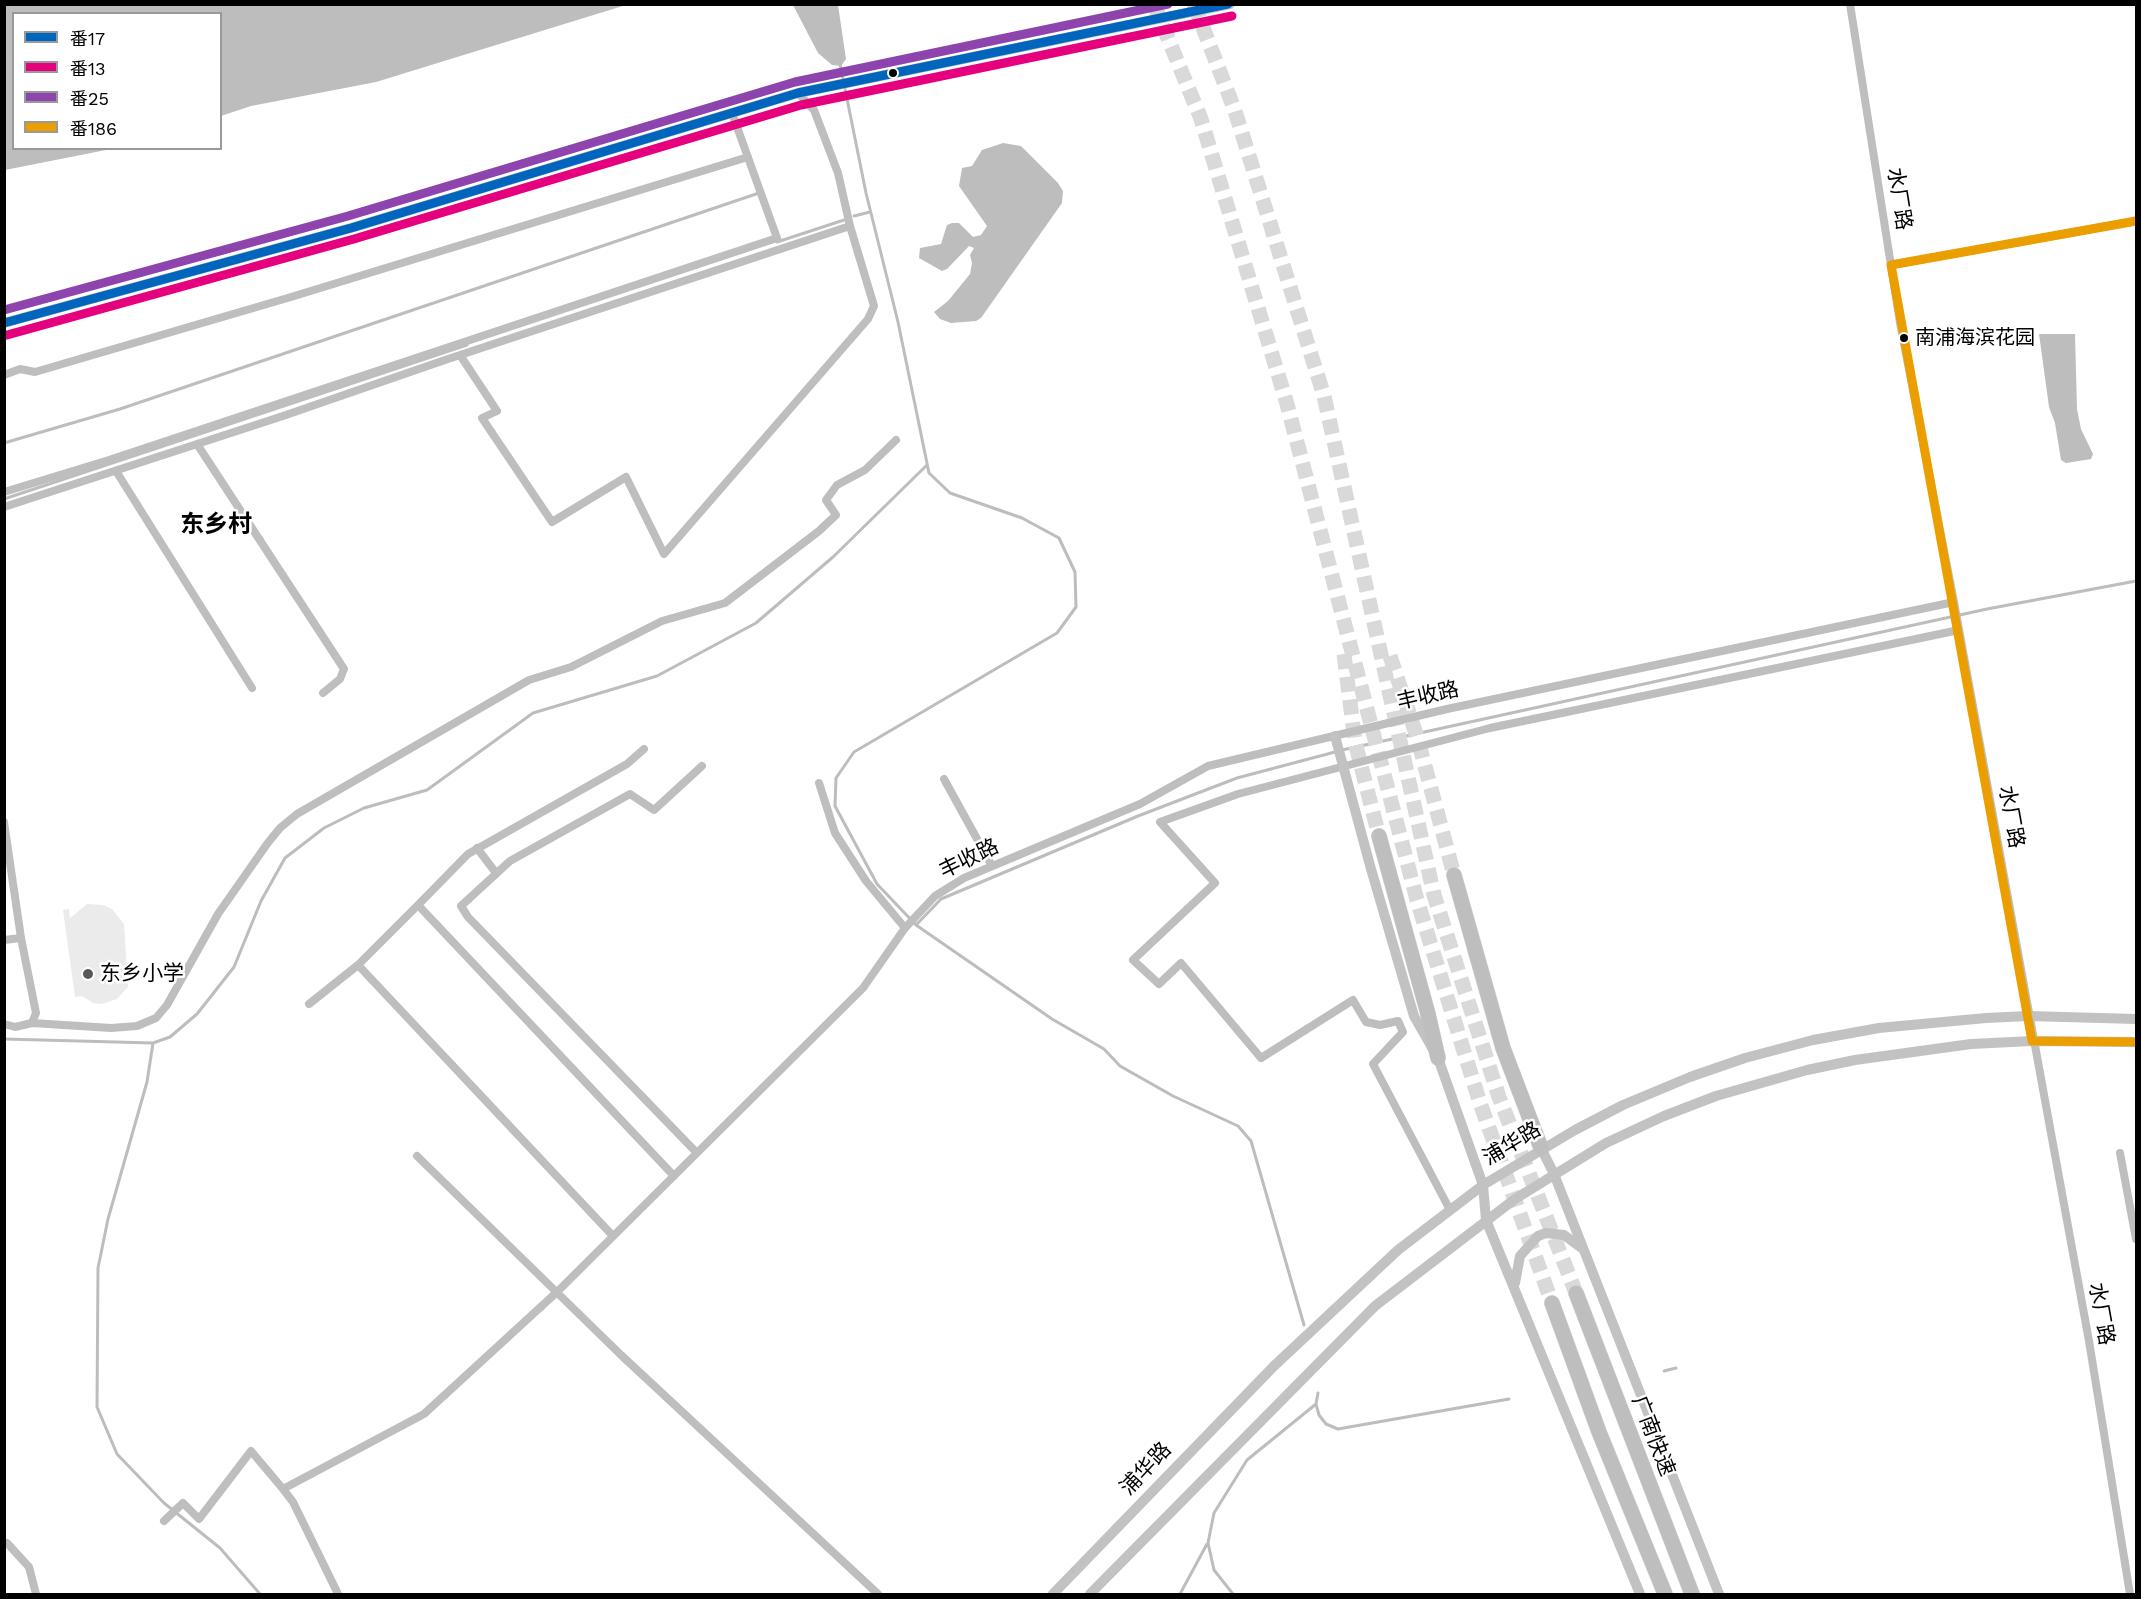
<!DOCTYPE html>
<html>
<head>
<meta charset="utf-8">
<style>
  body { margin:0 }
  #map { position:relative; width:2141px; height:1599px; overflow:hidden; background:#fff; font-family:"Work Sans","Noto Sans SC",sans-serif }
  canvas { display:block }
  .frame { position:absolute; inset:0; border:6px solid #000; pointer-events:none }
  .legend { position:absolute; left:12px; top:12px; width:210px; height:138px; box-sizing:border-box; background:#fff; border:2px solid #999; margin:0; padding:8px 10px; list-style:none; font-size:18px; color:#000 }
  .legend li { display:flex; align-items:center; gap:12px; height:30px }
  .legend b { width:30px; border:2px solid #999 }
</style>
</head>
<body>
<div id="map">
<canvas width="2141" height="1599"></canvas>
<div class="frame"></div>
<ul class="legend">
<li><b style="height:8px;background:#0065bd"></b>番17</li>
<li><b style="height:8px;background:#e5007d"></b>番13</li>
<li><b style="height:8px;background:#8e44ad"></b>番25</li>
<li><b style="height:8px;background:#eb9e00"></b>番186</li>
</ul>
</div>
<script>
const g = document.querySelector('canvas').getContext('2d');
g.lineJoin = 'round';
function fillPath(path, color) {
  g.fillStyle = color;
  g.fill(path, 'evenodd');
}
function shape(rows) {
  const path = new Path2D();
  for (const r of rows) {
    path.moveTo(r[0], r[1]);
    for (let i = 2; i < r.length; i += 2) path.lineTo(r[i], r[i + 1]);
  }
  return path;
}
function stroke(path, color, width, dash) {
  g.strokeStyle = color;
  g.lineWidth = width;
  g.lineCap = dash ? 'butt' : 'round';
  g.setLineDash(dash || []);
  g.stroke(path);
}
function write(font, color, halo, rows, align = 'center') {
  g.font = font + ' "Work Sans","Noto Sans SC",sans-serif';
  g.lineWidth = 5;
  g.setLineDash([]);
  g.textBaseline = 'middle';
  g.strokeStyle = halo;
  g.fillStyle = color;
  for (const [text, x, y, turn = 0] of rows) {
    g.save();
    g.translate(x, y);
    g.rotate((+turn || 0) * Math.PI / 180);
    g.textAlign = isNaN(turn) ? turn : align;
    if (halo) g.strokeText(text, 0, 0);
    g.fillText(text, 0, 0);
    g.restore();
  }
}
fillPath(shape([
  [87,904,103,905,112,909,124,924,128,987,117,999,102,1004,93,1003,82,996,75,997,63,910,69,909,70,918]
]), '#ebebeb');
fillPath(shape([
  [5,4,626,4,626,5,376,82,251,106,221,116,220,14,14,14,14,148,111,149,5,170],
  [793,5,838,5,846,59,841,66,832,65,818,53],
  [1003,143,1021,146,1058,183,1063,191,1062,203,981,318,976,321,951,323,940,319,934,312,948,301,970,274,972,263,970,255,974,248,969,246,947,269,942,271,919,258,920,248,941,244,947,225,952,223,959,223,973,237,981,235,987,226,959,186,962,168,972,166,982,150],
  [2039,334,2075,334,2077,409,2081,429,2093,454,2091,459,2066,463,2061,460,2055,423,2049,407]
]), '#bdbdbd');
stroke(shape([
  [840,64,866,193,898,322,929,473,950,493,1022,518,1059,538,1075,572,1076,607,1057,633,854,752,836,778,835,806,877,884,916,925,1052,1019,1104,1049,1120,1066,1173,1096,1238,1126,1251,1141,1304,1325],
  [854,216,870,212],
  [777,242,844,220],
  [4,443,120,409,759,193],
  [4,499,467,345],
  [1342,750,1987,609,2136,581],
  [916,925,941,899,1138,816,1237,778,1335,752],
  [4,1039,153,1043],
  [1664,1371,1676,1368],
  [1316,1404,1319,1415,1326,1424,1338,1429,1509,1399],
  [260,1594,220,1548,164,1503,117,1454,97,1407,98,1268,108,1219,147,1082,153,1043,170,1037,197,1014,234,967,261,901,285,858,324,828,364,808,427,790,533,713,657,676,756,623,833,557,927,465],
  [1180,1594,1207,1544],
  [1233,1594,1214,1570,1208,1543,1214,1513,1247,1460,1316,1404,1318,1393]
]), '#bdbdbd', 3);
stroke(shape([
  [1154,4,1201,119,1287,404,1417,900,1480,1103,1552,1303],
  [1194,4,1235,111,1324,396,1434,895,1499,1097,1576,1293],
  [1344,654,1355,742,1379,836],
  [1390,656,1418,740,1454,875]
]), '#d9d9d9', 15, [15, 8]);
const highway = shape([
  [1379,836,1428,1014,1438,1058],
  [1454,875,1503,1048,1541,1148],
  [1576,1293,1692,1594],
  [1552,1303,1599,1432,1665,1594]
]);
stroke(highway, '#dbdbdb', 16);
stroke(shape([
  [1850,4,1900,323,1954,602,2089,1341,2130,1594],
  [1891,265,2136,221],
  [460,355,497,411,482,418,552,522,626,477,664,554,868,319,874,306,850,226],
  [4,375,20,369,35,372,291,297,748,157],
  [197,444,344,669,340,679,323,693],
  [116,471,252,688],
  [4,492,109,460,777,238,732,113],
  [4,507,283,416,445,360,850,226,838,173,814,110,798,93],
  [944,779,992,866],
  [819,783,835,833,866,881,905,928],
  [4,822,21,938,36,1013,32,1023,15,1027,4,1024],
  [477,848,496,873],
  [418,905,468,854,627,764,644,749],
  [4,940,21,938],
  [358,965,613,1236],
  [309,1004,358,965,418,905,674,1176],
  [32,1023,111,1028,137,1026,156,1018,167,1005,218,914,267,844,280,828,297,814,529,680,571,667,662,621,725,603,819,531,836,515,826,500,837,485,865,470,896,440],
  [697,1153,468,917,461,906,510,861,630,794,654,810,702,766],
  [2120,1153,2136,1239],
  [417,1156,621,1355,878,1594],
  [1450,1210,1373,1064,1403,1032,1398,1021,1380,1025,1366,1022,1353,1000,1261,1058,1181,963,1159,984,1133,960,1215,883,1160,822,1238,794,1490,728,1959,630],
  [283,1489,293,1502,338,1594],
  [164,1521,183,1503,199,1519,251,1451,283,1489,424,1414,557,1292,863,988,905,928,935,896,964,878,1140,804,1208,766,1447,709,1954,602],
  [7,1543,29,1567,36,1594]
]), '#bebebe', 8);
stroke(shape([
  [4,323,351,228,798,93,1230,4],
  [1335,736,1371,869,1414,1016,1438,1058,1483,1185,1486,1220,1640,1594],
  [1541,1148,1554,1174,1719,1594],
  [1515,1283,1520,1256,1538,1236,1546,1233,1564,1235,1583,1249],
  [1053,1594,1274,1366,1398,1250,1483,1185,1575,1130,1623,1105,1690,1077,1745,1058,1813,1040,1879,1028,1986,1018,2028,1016,2136,1019],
  [1090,1594,1375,1306,1515,1199,1606,1143,1664,1116,1716,1096,1807,1070,1855,1060,1971,1044,2032,1041,2136,1042]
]), '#c2c2c2', 10);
stroke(highway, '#bebebe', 15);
stroke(shape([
  [4,323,351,228,798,93,1228,4]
]), '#0065bd', 9);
stroke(shape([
  [7,335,354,239,801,105,1232,16]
]), '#e5007d', 9);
stroke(shape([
  [4,310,348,216,795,82,1168,4]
]), '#8e44ad', 9);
stroke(shape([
  [2136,221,1891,265,2032,1041,2136,1042]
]), '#eb9e00', 9);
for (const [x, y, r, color] of [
  [893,73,5,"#000"],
  [1904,338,5,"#000"],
  [88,974,6,"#595959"]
]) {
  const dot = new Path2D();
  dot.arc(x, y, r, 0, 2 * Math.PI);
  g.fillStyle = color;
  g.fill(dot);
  stroke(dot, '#fff', 2);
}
write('20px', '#000', '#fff', [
  ["南浦海滨花园",1915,338]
], 'left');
write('21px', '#000', '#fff', [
  ["水厂路",1899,199,81],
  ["丰收路",1428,696,-13],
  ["水厂路",2011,817,80],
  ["丰收路",969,859,-26],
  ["浦华路",1512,1144,-31],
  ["水厂路",2101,1314,80],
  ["广南快速",1653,1436,69],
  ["浦华路",1146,1469,-47]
]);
write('21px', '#000', '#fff', [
  ["东乡小学",100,974]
], 'left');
write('bold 24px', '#000', '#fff', [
  ["东乡村",216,525]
]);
</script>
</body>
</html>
